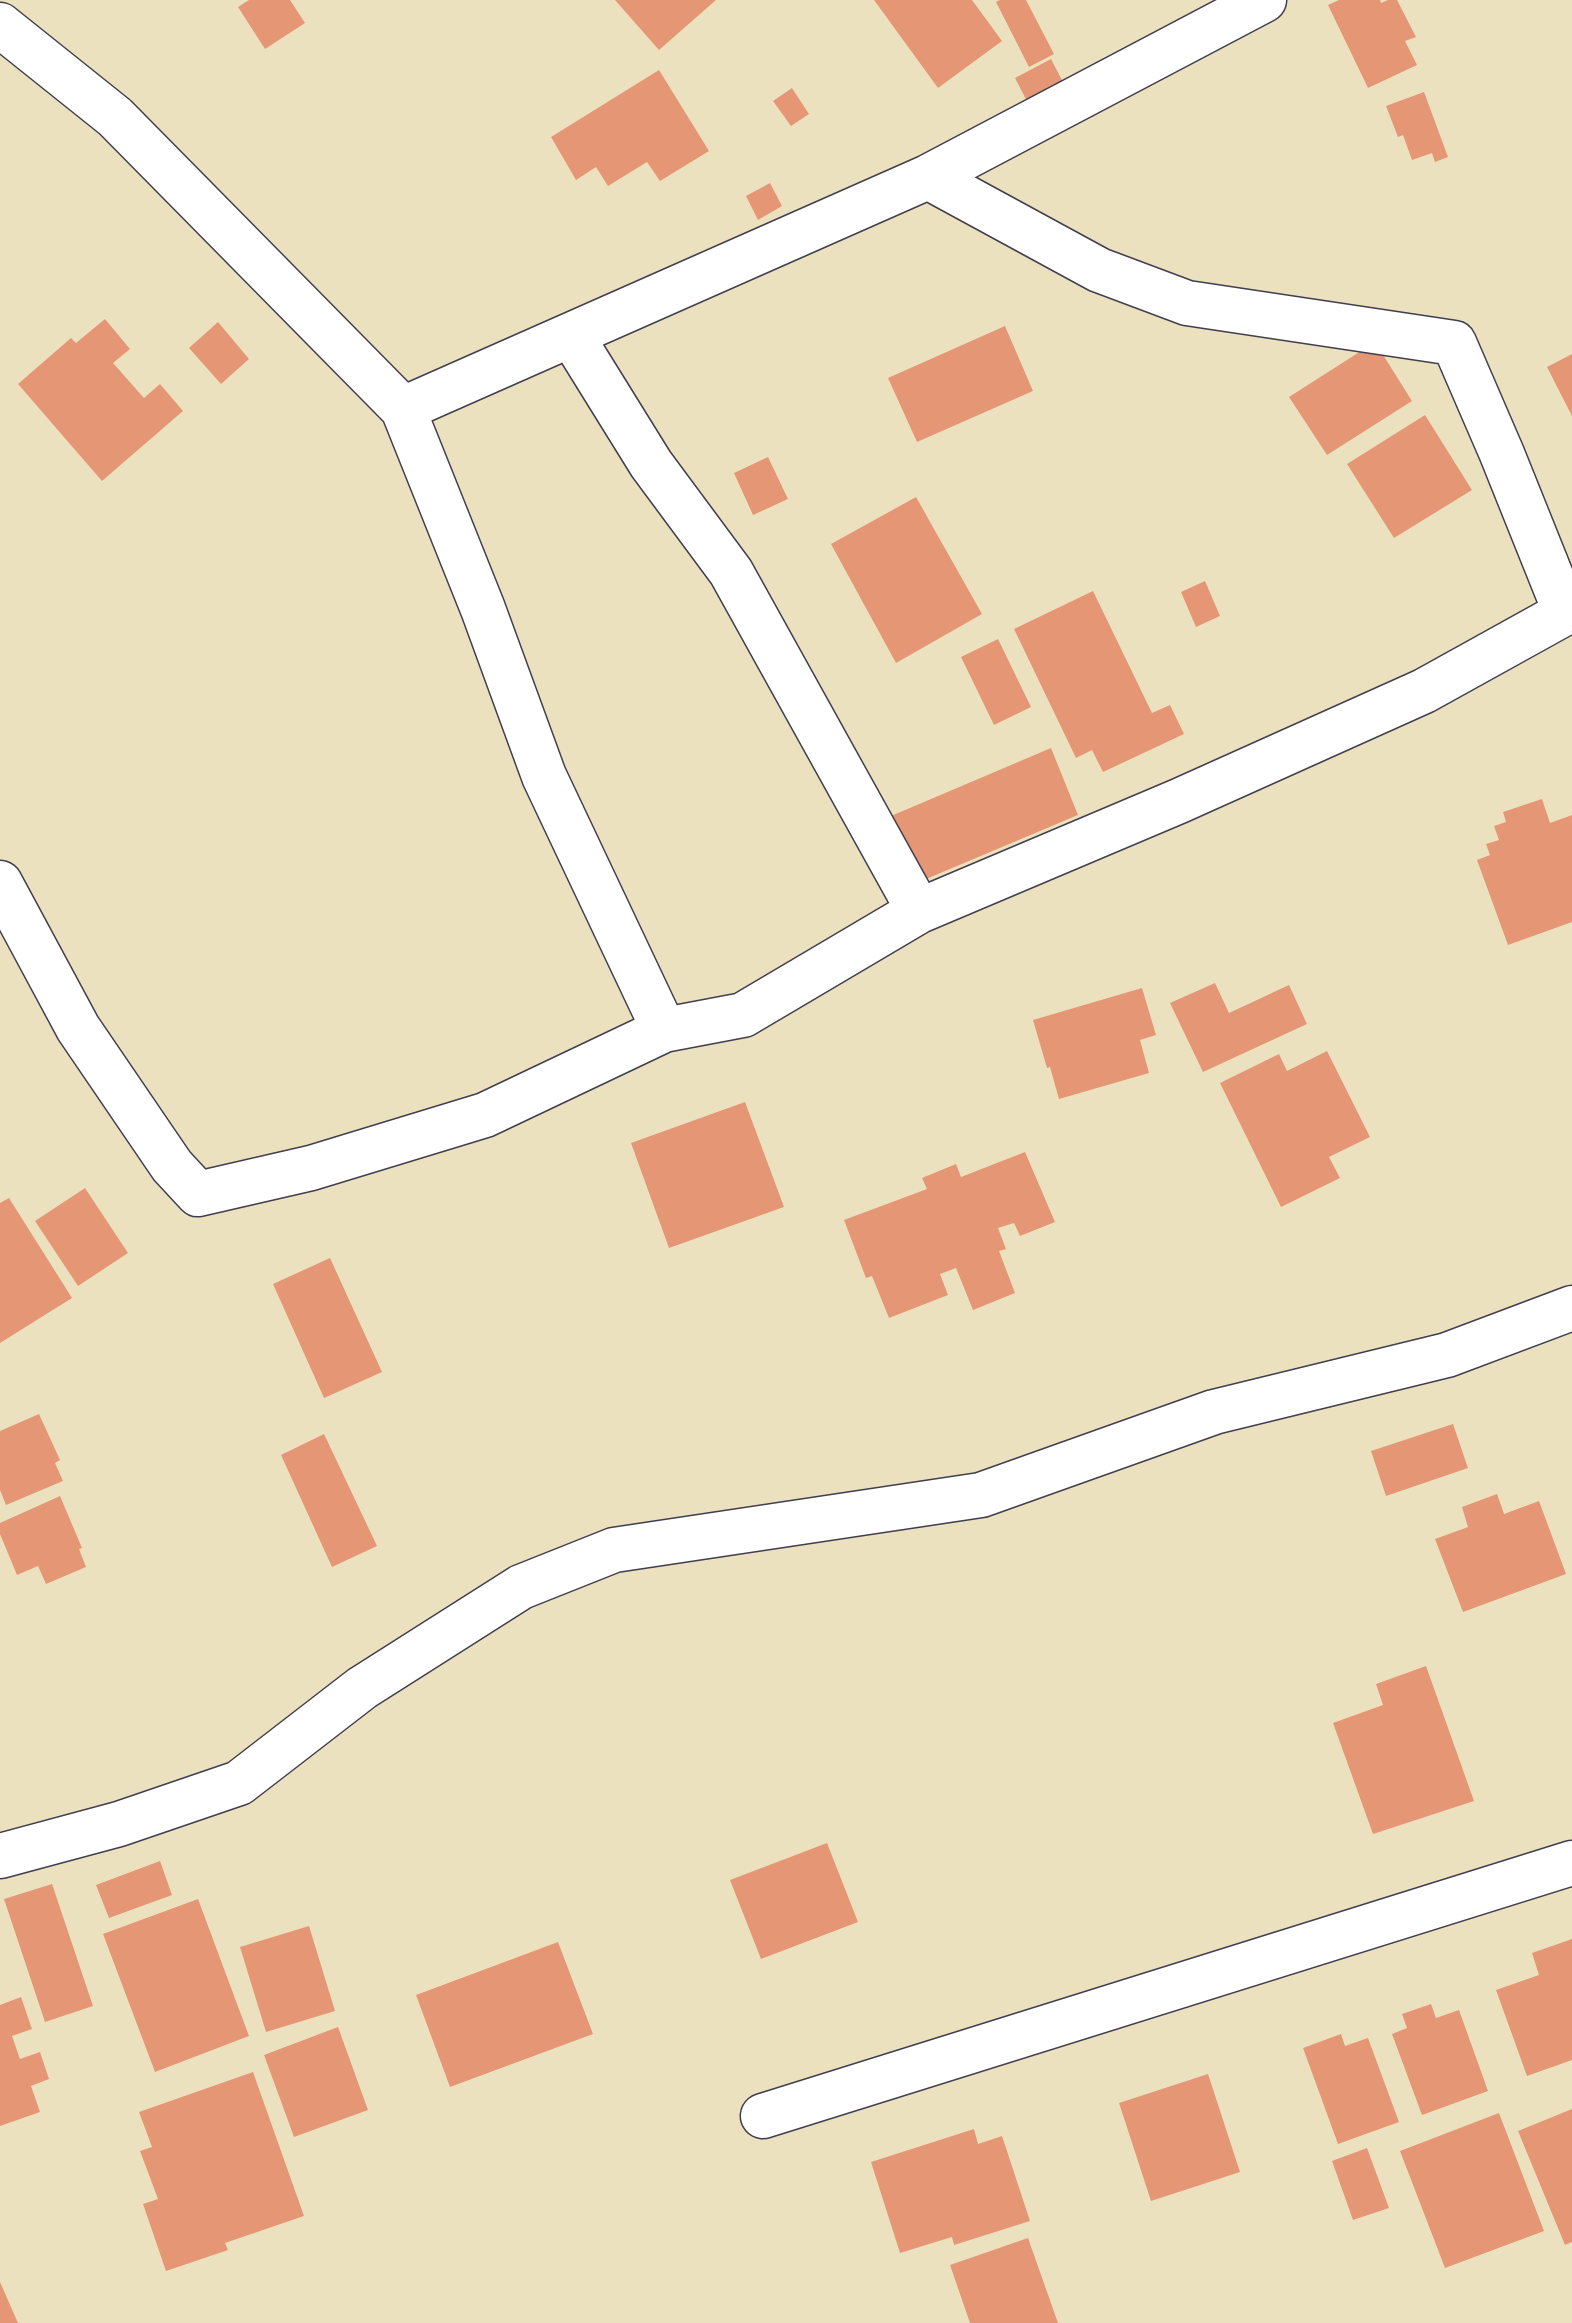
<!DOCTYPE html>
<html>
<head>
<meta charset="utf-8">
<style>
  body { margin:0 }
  canvas { display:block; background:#ece1bf }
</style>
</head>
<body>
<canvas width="1572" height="2323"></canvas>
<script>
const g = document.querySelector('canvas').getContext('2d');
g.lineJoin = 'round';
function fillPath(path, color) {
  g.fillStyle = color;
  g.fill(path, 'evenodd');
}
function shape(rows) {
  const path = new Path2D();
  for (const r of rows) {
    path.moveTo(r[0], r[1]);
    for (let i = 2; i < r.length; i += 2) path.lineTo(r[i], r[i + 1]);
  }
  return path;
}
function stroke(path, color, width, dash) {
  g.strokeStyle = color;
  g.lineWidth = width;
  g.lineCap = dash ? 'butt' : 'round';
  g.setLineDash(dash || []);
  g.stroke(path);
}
fillPath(shape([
  [249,0,290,0,305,23,265,49,238,7],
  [615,0,716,0,659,50],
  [874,0,972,0,1002,41,938,88],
  [1000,0,1026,0,1054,54,1029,67,996,2],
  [1339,0,1380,0,1381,3,1388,0,1397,0,1416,37,1405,41,1417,65,1368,88,1328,5],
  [1051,59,1066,88,1030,107,1015,78],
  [659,70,709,151,660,181,647,162,608,186,596,167,576,180,551,137],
  [792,88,809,114,791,126,773,101],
  [1424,92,1448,157,1435,162,1432,153,1412,160,1403,135,1398,137,1386,106],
  [770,183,782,206,758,220,746,196],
  [105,319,130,349,113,363,144,398,160,384,183,411,102,481,18,384,71,338,76,343],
  [218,322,249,359,221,384,189,348],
  [1005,326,1033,391,917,442,888,378],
  [1375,342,1412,401,1327,455,1289,397],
  [1572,354,1572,416,1547,367],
  [1425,415,1472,490,1394,538,1347,464],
  [768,457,788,499,753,515,734,473],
  [916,497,982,614,896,663,831,544],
  [1205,581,1220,616,1196,627,1181,592],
  [1093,591,1152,713,1170,705,1184,734,1103,772,1092,750,1076,758,1014,629],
  [998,639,1031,707,994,725,961,657],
  [1051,748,1078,815,919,882,891,816],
  [1542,799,1550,823,1572,815,1572,922,1508,945,1477,860,1490,855,1486,844,1499,840,1494,826,1506,822,1503,812],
  [1215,983,1229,1013,1289,985,1307,1024,1203,1072,1170,1003],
  [1142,988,1156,1035,1140,1040,1149,1073,1059,1099,1050,1067,1047,1068,1033,1020],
  [1327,1051,1370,1137,1329,1157,1340,1178,1281,1207,1220,1083,1279,1054,1287,1071],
  [745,1102,784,1207,669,1248,631,1143],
  [1025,1152,1055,1222,1020,1236,1014,1223,998,1228,1006,1249,999,1251,1015,1293,973,1310,956,1268,940,1274,948,1295,889,1318,872,1276,866,1278,844,1220,927,1189,922,1178,956,1164,961,1177],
  [85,1188,128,1253,78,1286,35,1221],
  [9,1198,72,1298,0,1343,0,1203],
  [330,1258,382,1372,324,1398,273,1284],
  [39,1414,60,1460,55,1463,63,1481,6,1505,0,1490,0,1431],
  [1453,1424,1468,1468,1386,1496,1371,1451],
  [324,1434,377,1546,332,1567,281,1455],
  [1497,1494,1504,1514,1539,1501,1566,1574,1463,1612,1435,1539,1468,1527,1462,1507],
  [60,1496,82,1548,79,1549,86,1567,46,1584,38,1566,17,1575,0,1534,0,1523],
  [1426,1666,1474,1801,1373,1834,1333,1723,1383,1705,1376,1684],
  [827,1843,858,1922,761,1959,730,1880],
  [160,1861,172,1895,109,1918,96,1885],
  [52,1884,93,2006,45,2022,4,1899],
  [198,1899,249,2036,155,2072,103,1934],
  [309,1926,335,2011,266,2032,240,1947],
  [1572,1939,1572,2060,1527,2076,1496,1990,1539,1975,1532,1953],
  [558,1942,593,2034,450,2087,416,1995],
  [21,1997,32,2029,12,2036,20,2059,40,2052,49,2079,31,2086,40,2112,0,2126,0,2005],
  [1431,2004,1436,2018,1459,2010,1488,2091,1422,2115,1392,2034,1407,2028,1402,2014],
  [338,2027,368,2110,294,2137,264,2055],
  [1341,2034,1345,2046,1368,2038,1399,2122,1338,2144,1303,2048],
  [253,2072,304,2216,225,2243,228,2250,166,2271,143,2204,158,2199,140,2151,152,2147,139,2112],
  [1208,2074,1240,2172,1151,2201,1119,2103],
  [1572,2109,1572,2242,1565,2245,1518,2131],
  [1499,2113,1544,2231,1445,2268,1400,2151],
  [974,2129,978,2144,1002,2136,1030,2221,954,2245,952,2237,900,2253,871,2162],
  [1367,2148,1389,2208,1353,2220,1332,2161],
  [1028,2238,1058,2323,970,2323,950,2265],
  [0,2282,18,2323,0,2323]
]), '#e59775');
const street = shape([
  [0,25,115,117,403,409,483,609,544,776,664,1030],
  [928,177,1099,270,1187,303,1454,343,1502,454,1565,611],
  [571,335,651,464,731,572,919,911],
  [403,409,928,177,1264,0],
  [0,883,78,1028,172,1166,198,1194,311,1168,485,1115,664,1030,743,1015,919,911,1179,801,1424,691,1572,609],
  [0,1856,119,1824,239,1783,362,1688,521,1587,614,1550,981,1495,1214,1412,1447,1355,1572,1308],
  [763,2116,1572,1863]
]);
stroke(street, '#403f4f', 47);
stroke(street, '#fff', 44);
</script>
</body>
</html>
